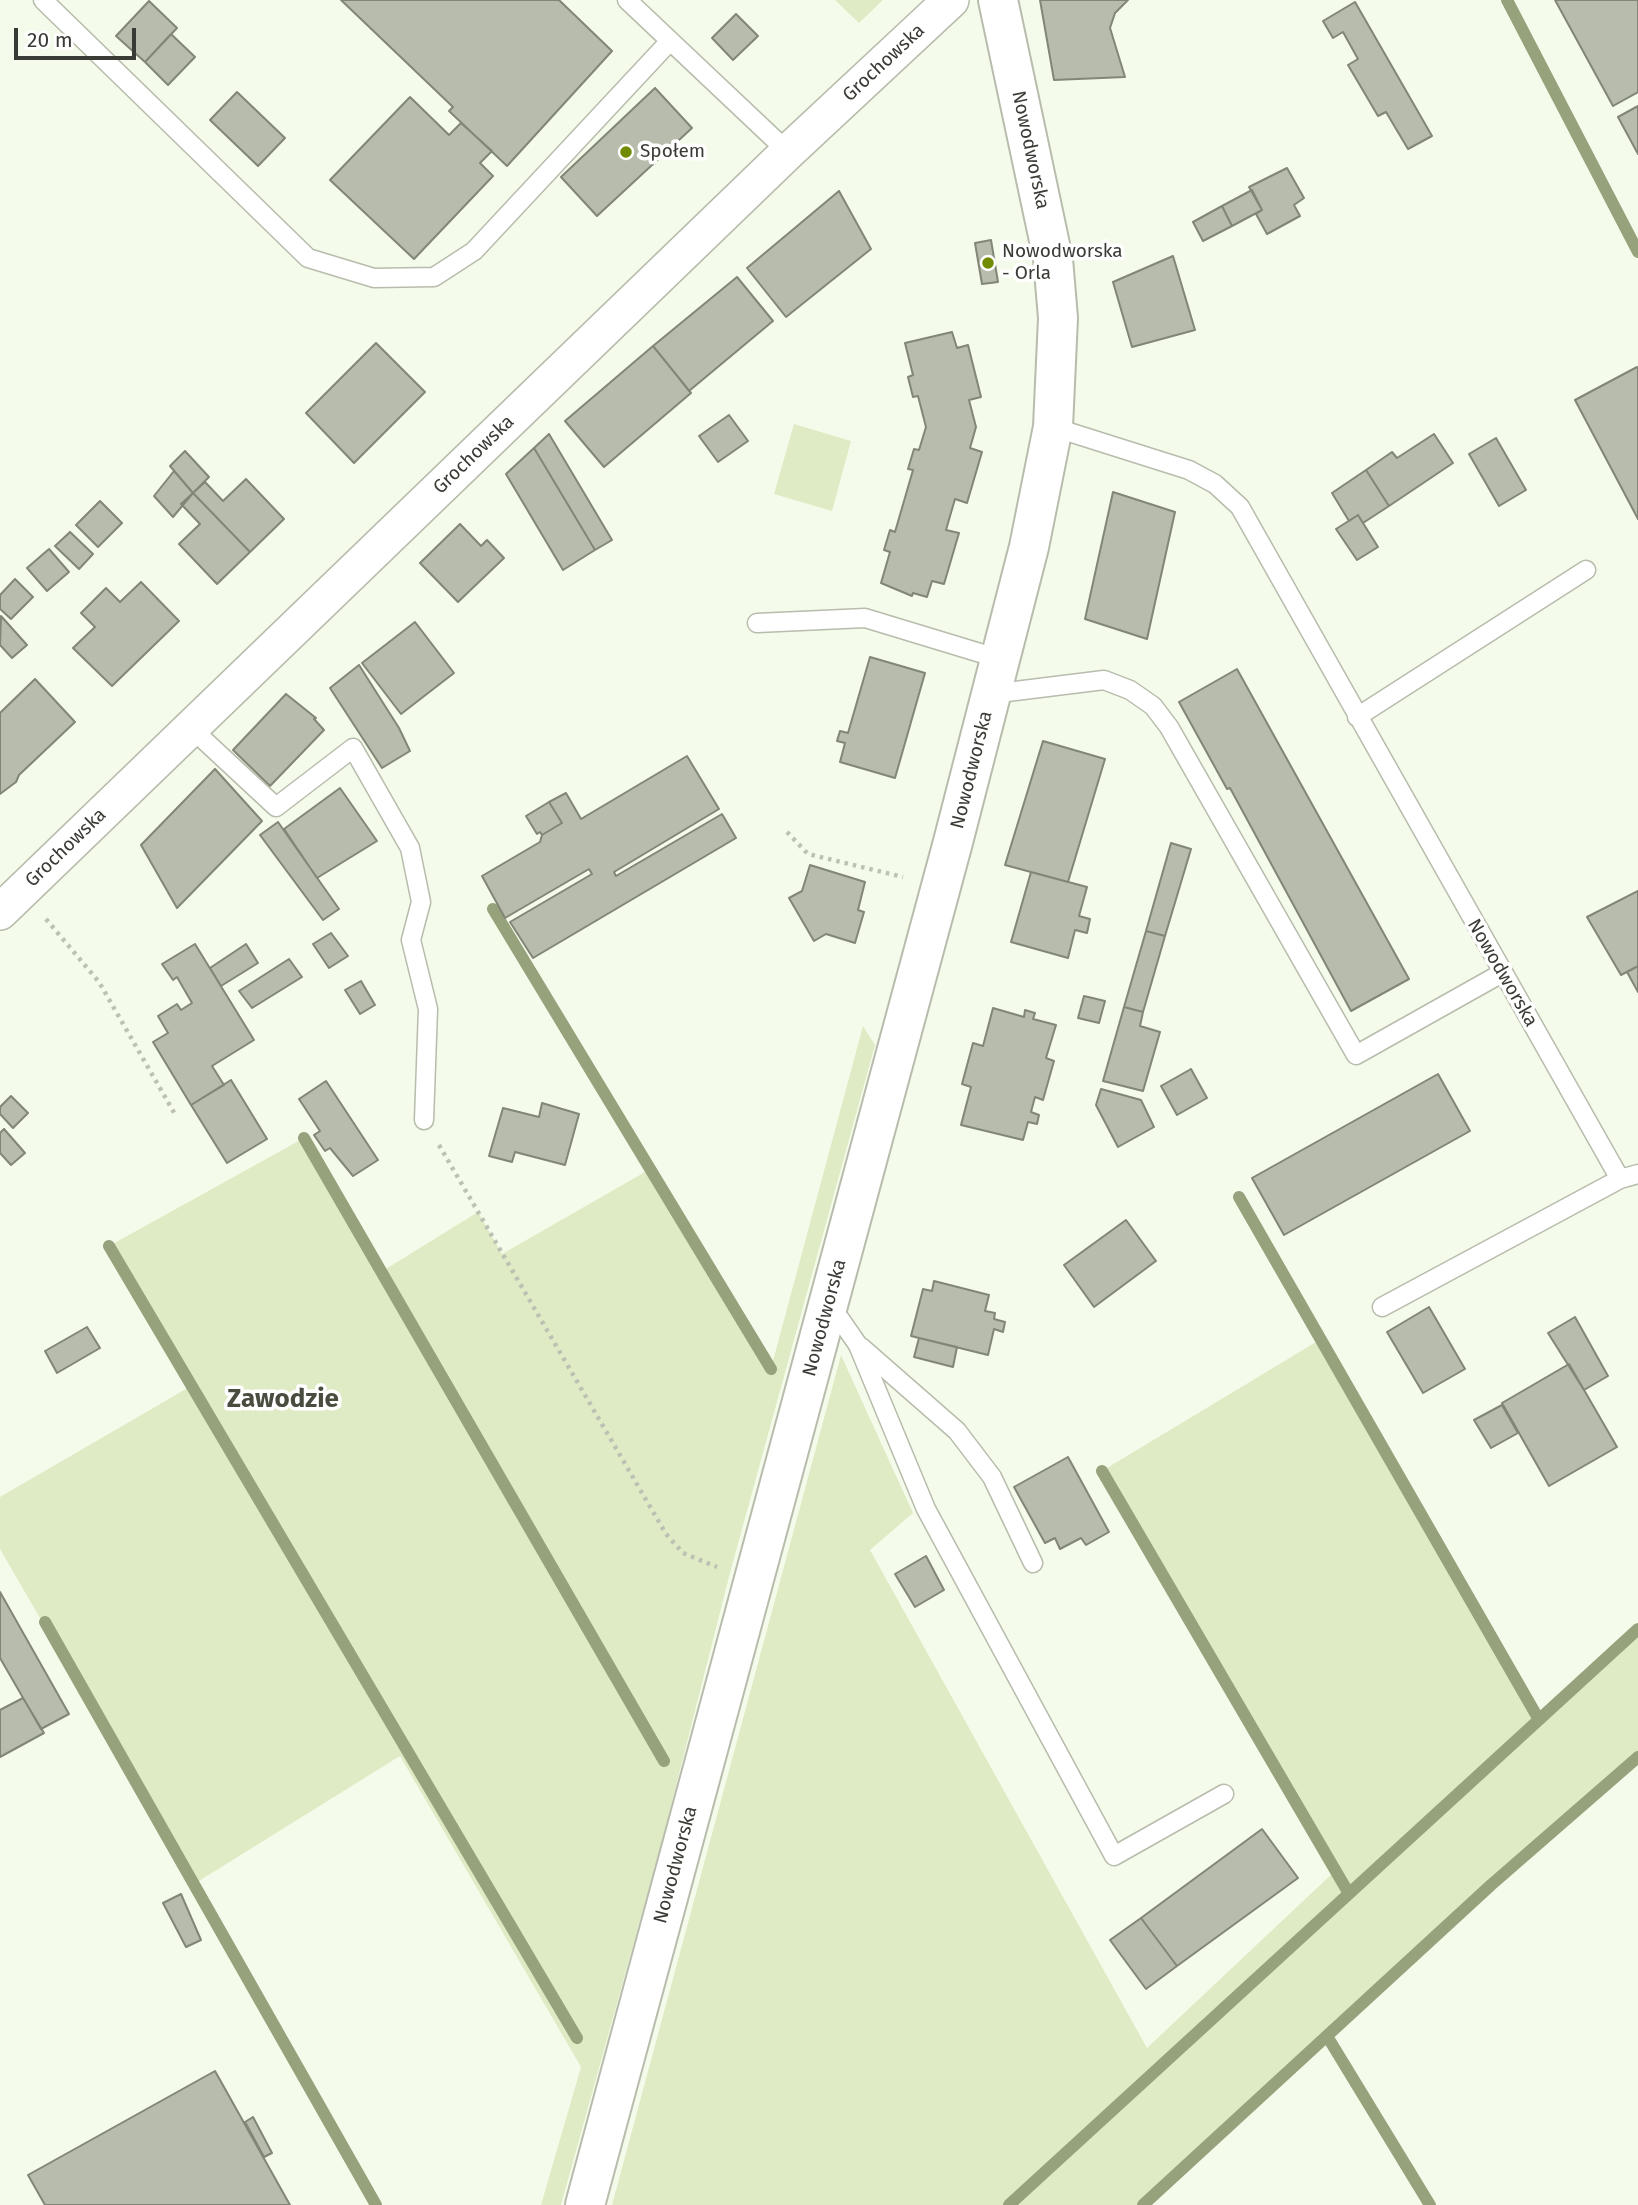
<!DOCTYPE html>
<html>
<head>
<meta charset="utf-8">
<style>
  body { margin:0 }
  #map { position:relative; width:1638px; height:2205px; overflow:hidden; background:#f5fbea; font-family:"Fira Sans",sans-serif }
  canvas { display:block }
  .scale { position:absolute; left:14px; top:28px; width:122px; height:32px; box-sizing:border-box; border:4px solid #393c35; border-top:0; padding-left:9px; font-size:21px; line-height:24px; white-space:nowrap; color:#393c35; -webkit-text-stroke:5px #fff; paint-order:stroke }
</style>
</head>
<body>
<div id="map">
<canvas width="1638" height="2205"></canvas>
<div class="scale">20 m</div>
</div>
<script>
const g = document.querySelector('canvas').getContext('2d');
g.lineJoin = 'round';
function fillPath(path, color) {
  g.fillStyle = color;
  g.fill(path, 'evenodd');
}
function shape(rows) {
  const path = new Path2D();
  for (const r of rows) {
    path.moveTo(r[0], r[1]);
    for (let i = 2; i < r.length; i += 2) path.lineTo(r[i], r[i + 1]);
  }
  return path;
}
function stroke(path, color, width, dash) {
  g.strokeStyle = color;
  g.lineWidth = width;
  g.lineCap = dash ? 'butt' : 'round';
  g.setLineDash(dash || []);
  g.stroke(path);
}
function write(font, color, halo, rows, align = 'center') {
  g.font = font + ' "Fira Sans",sans-serif';
  g.lineWidth = 7;
  g.setLineDash([]);
  g.textBaseline = 'middle';
  g.strokeStyle = halo;
  g.fillStyle = color;
  for (const [text, x, y, turn = 0] of rows) {
    g.save();
    g.translate(x, y);
    g.rotate((+turn || 0) * Math.PI / 180);
    g.textAlign = isNaN(turn) ? turn : align;
    if (halo) g.strokeText(text, 0, 0);
    g.fillText(text, 0, 0);
    g.restore();
  }
}
fillPath(shape([
  [835,0,883,0,859,23],
  [794,424,851,441,832,511,774,494],
  [863,1026,875,1045,730,1573,662,1841,561,2205,541,2205,581,2067,400,1756,194,1884,0,1549,0,1497,191,1386,109,1246,304,1138,381,1272,478,1212,502,1254,652,1168,770,1372],
  [1321,1339,1537,1718,1638,1637,1638,1755,1444,1923,1137,2205,612,2205,841,1355,913,1513,870,1550,1147,2048,1335,1871,1102,1471]
]), '#dfebc5');
stroke(shape([
  [1507,0,1638,252],
  [493,909,771,1369],
  [304,1138,664,1761],
  [1239,1197,1538,1718],
  [109,1246,577,2038],
  [1102,1471,1348,1892],
  [45,1622,376,2205],
  [1327,2036,1430,2205],
  [1009,2205,1638,1629],
  [1143,2205,1491,1885,1638,1757]
]), '#96a27c', 12);
const building = shape([
  [341,0,559,0,612,51,507,166,449,111,453,107,341,0],
  [1040,0,1128,0,1115,13,1110,28,1125,77,1054,80,1040,0],
  [1555,0,1638,0,1638,92,1613,106,1555,0],
  [149,1,177,28,145,62,116,36,149,1],
  [1355,2,1432,136,1408,149,1386,112,1378,116,1348,65,1358,59,1343,32,1333,38,1323,21,1355,2],
  [736,14,758,36,733,60,712,38,736,14],
  [171,34,195,57,168,85,145,62,171,34],
  [655,88,692,128,597,216,561,177,655,88],
  [237,92,285,138,258,166,210,120,237,92],
  [410,97,449,135,461,123,492,151,480,163,493,176,414,259,330,180,410,97],
  [1638,106,1638,154,1618,117,1638,106],
  [1287,168,1304,198,1294,205,1300,216,1267,234,1256,214,1262,210,1249,187,1287,168],
  [1252,190,1262,210,1232,226,1222,206,1252,190],
  [839,191,871,249,786,317,747,268,839,191],
  [1222,206,1232,226,1203,241,1193,222,1222,206],
  [991,240,998,282,982,284,975,243,991,240],
  [1173,256,1195,330,1132,347,1113,282,1173,256],
  [737,277,773,321,689,391,653,346,737,277],
  [952,332,957,348,968,345,981,397,969,400,976,427,970,448,982,452,967,503,955,499,946,530,959,533,944,584,932,581,927,597,913,593,912,596,881,583,890,552,884,550,890,530,895,532,913,470,908,469,914,449,919,450,926,427,918,396,913,397,908,377,913,375,905,343,952,332],
  [376,343,425,392,354,463,306,413,376,343],
  [653,346,691,393,604,467,565,421,653,346],
  [1637,367,1638,369,1638,519,1575,400,1637,367],
  [729,415,748,441,718,462,699,436,729,415],
  [549,434,612,540,595,550,534,448,549,434],
  [1434,434,1453,463,1389,506,1366,470,1392,452,1397,458,1434,434],
  [1496,438,1526,490,1499,506,1469,454,1496,438],
  [534,448,595,550,563,570,506,474,534,448],
  [185,451,209,477,193,493,170,466,185,451],
  [1366,470,1389,506,1363,523,1358,515,1349,521,1332,493,1366,470],
  [174,471,193,493,173,517,154,496,174,471],
  [246,479,284,519,250,552,193,493,205,482,223,501,246,479],
  [1113,492,1175,512,1147,639,1085,619,1113,492],
  [193,493,250,552,217,584,179,544,200,524,181,504,193,493],
  [100,501,122,523,98,547,76,525,100,501],
  [1358,515,1378,547,1357,560,1336,529,1358,515],
  [460,524,481,546,487,540,504,558,458,602,420,563,460,524],
  [70,532,93,554,79,569,55,546,70,532],
  [49,549,69,572,47,591,27,568,49,549],
  [15,579,33,597,11,619,0,609,0,595,15,579],
  [141,582,179,621,112,686,73,648,95,627,81,613,106,588,120,602,141,582],
  [1,616,27,645,12,658,0,645,1,616],
  [415,622,454,673,401,714,362,663,415,622],
  [870,657,925,673,895,778,840,762,845,743,837,741,840,731,848,733,870,657],
  [359,665,399,728,410,751,382,768,330,688,359,665],
  [1237,669,1409,979,1351,1011,1230,788,1227,789,1179,702,1237,669],
  [35,679,75,722,19,775,16,782,0,794,0,713,35,679],
  [286,694,316,718,314,719,324,730,270,786,233,750,286,694],
  [1043,741,1105,759,1068,882,1005,865,1043,741],
  [687,756,719,809,614,872,616,876,722,814,736,838,533,958,510,922,592,874,589,869,505,918,482,876,540,842,542,835,562,823,549,802,566,793,581,819,687,756],
  [215,769,262,821,177,908,141,845,215,769],
  [340,788,377,841,317,878,284,829,340,788],
  [549,802,562,823,542,835,540,832,537,834,526,816,549,802],
  [278,822,339,909,323,920,260,835,278,822],
  [1171,843,1191,849,1165,936,1146,931,1171,843],
  [810,865,865,882,858,910,864,912,855,943,826,934,814,941,789,898,802,891,810,865],
  [1031,872,1087,887,1079,916,1090,919,1087,933,1075,930,1068,958,1011,942,1031,872],
  [1638,891,1638,966,1621,975,1587,917,1638,891],
  [1146,931,1165,936,1143,1012,1124,1007,1146,931],
  [331,933,348,956,329,968,313,944,331,933],
  [195,944,254,1040,212,1066,224,1085,191,1105,153,1042,168,1033,158,1016,177,1004,181,1010,192,1003,177,977,173,980,162,964,195,944],
  [246,944,258,963,221,986,210,968,246,944],
  [289,959,302,977,252,1008,239,991,289,959],
  [1638,966,1638,992,1627,972,1638,966],
  [361,981,375,1005,360,1014,345,990,361,981],
  [1084,996,1105,1001,1099,1023,1078,1018,1084,996],
  [1124,1007,1143,1012,1140,1026,1160,1032,1143,1091,1103,1081,1124,1007],
  [993,1008,1024,1017,1025,1010,1035,1013,1033,1019,1056,1025,1046,1058,1054,1061,1043,1100,1035,1097,1031,1112,1039,1115,1037,1124,1028,1122,1023,1140,961,1125,971,1087,962,1084,973,1043,983,1046,993,1008],
  [1191,1069,1207,1098,1177,1115,1161,1086,1191,1069],
  [1438,1074,1470,1131,1284,1235,1252,1178,1438,1074],
  [231,1080,267,1139,227,1163,191,1105,231,1080],
  [326,1081,378,1160,353,1176,330,1148,325,1151,314,1135,320,1131,299,1099,326,1081],
  [1101,1089,1141,1100,1154,1127,1118,1147,1096,1105,1101,1089],
  [11,1096,28,1113,13,1128,0,1114,0,1107,11,1096],
  [542,1103,579,1114,565,1165,515,1152,512,1162,489,1156,503,1108,539,1117,542,1103],
  [4,1129,25,1153,11,1165,0,1153,0,1133,4,1129],
  [1126,1220,1156,1261,1094,1307,1064,1265,1126,1220],
  [934,1281,989,1295,985,1311,995,1313,994,1319,1005,1322,1003,1332,994,1329,988,1355,911,1336,923,1289,932,1291,934,1281],
  [1429,1307,1465,1369,1423,1393,1387,1332,1429,1307],
  [1575,1317,1608,1376,1584,1390,1548,1333,1575,1317],
  [87,1327,100,1348,57,1373,45,1351,87,1327],
  [919,1338,957,1347,953,1367,914,1357,919,1338],
  [1569,1364,1617,1447,1549,1486,1502,1403,1569,1364],
  [1502,1405,1518,1433,1491,1448,1474,1420,1502,1405],
  [1068,1457,1109,1532,1086,1545,1081,1538,1060,1549,1055,1538,1045,1543,1014,1487,1068,1457],
  [926,1556,944,1590,915,1607,895,1574,926,1556],
  [0,1592,69,1714,41,1729,0,1658,0,1592],
  [23,1698,44,1733,0,1757,0,1710,23,1698],
  [1262,1829,1298,1878,1177,1966,1141,1918,1262,1829],
  [181,1894,201,1940,186,1947,163,1903,181,1894],
  [1141,1918,1177,1966,1146,1989,1110,1940,1141,1918],
  [215,2071,290,2205,45,2205,28,2175,215,2071],
  [253,2117,272,2153,264,2157,245,2122,253,2117]
]);
fillPath(building, '#b7bcac');
stroke(building, '#818677', 2);
const service = shape([
  [43,0,308,258,374,278,434,277,474,251,670,41],
  [627,0,788,152],
  [1053,427,1189,470,1215,484,1240,507,1620,1179],
  [757,623,865,618,1000,659],
  [991,694,1104,680,1130,690,1153,706,1169,727,1356,1055,1502,973],
  [1357,717,1586,570],
  [191,728,276,807,353,748,410,848,421,902,411,940,428,1009,424,1120],
  [1382,1307,1620,1179,1638,1174],
  [827,1308,840,1319,858,1345,926,1509,1114,1856,1224,1794],
  [861,1347,957,1431,992,1477,1033,1563]
]);
const minor = shape([
  [0,912,788,152,951,0]
]);
const tertiary = shape([
  [585,2205,953,842,1029,547,1053,427,1058,318,1053,259,998,0]
]);
stroke(service, '#b7bcac', 21);
stroke(minor, '#b7bcac', 38);
stroke(tertiary, '#b7bcac', 42);
stroke(shape([
  [787,832,808,854,903,877],
  [46,919,99,982,176,1116],
  [439,1145,666,1534,683,1553,717,1567]
]), '#bcc1b3', 4.5, [3.5, 5]);
stroke(service, '#fff', 18);
stroke(minor, '#fff', 35);
stroke(tertiary, '#fff', 38);
for (const [x, y, r, color] of [
  [626,152,7,"#718b03"],
  [988,263,7,"#718b03"]
]) {
  const dot = new Path2D();
  dot.arc(x, y, r, 0, 2 * Math.PI);
  g.fillStyle = color;
  g.fill(dot);
  stroke(dot, '#fff', 2.5);
}
write('19px', '#393c35', '#fff', [
  ["Grochowska",884,63,-43],
  ["Nowodworska",1030,150,78],
  ["Grochowska",474,455,-44],
  ["Nowodworska",972,770,-76],
  ["Grochowska",66,848,-44],
  ["Nowodworska",1502,973,60],
  ["Nowodworska",825,1318,-75],
  ["Nowodworska",676,1865,-75]
]);
write('19px', '#393c35', '#fff', [
  ["Społem",640,152],
  ["Nowodworska",1002,252],
  ["- Orla",1002,274]
], 'left');
write('bold 26px', '#494d3f', '#fff', [
  ["Zawodzie",283,1400]
]);
</script>
</body>
</html>
